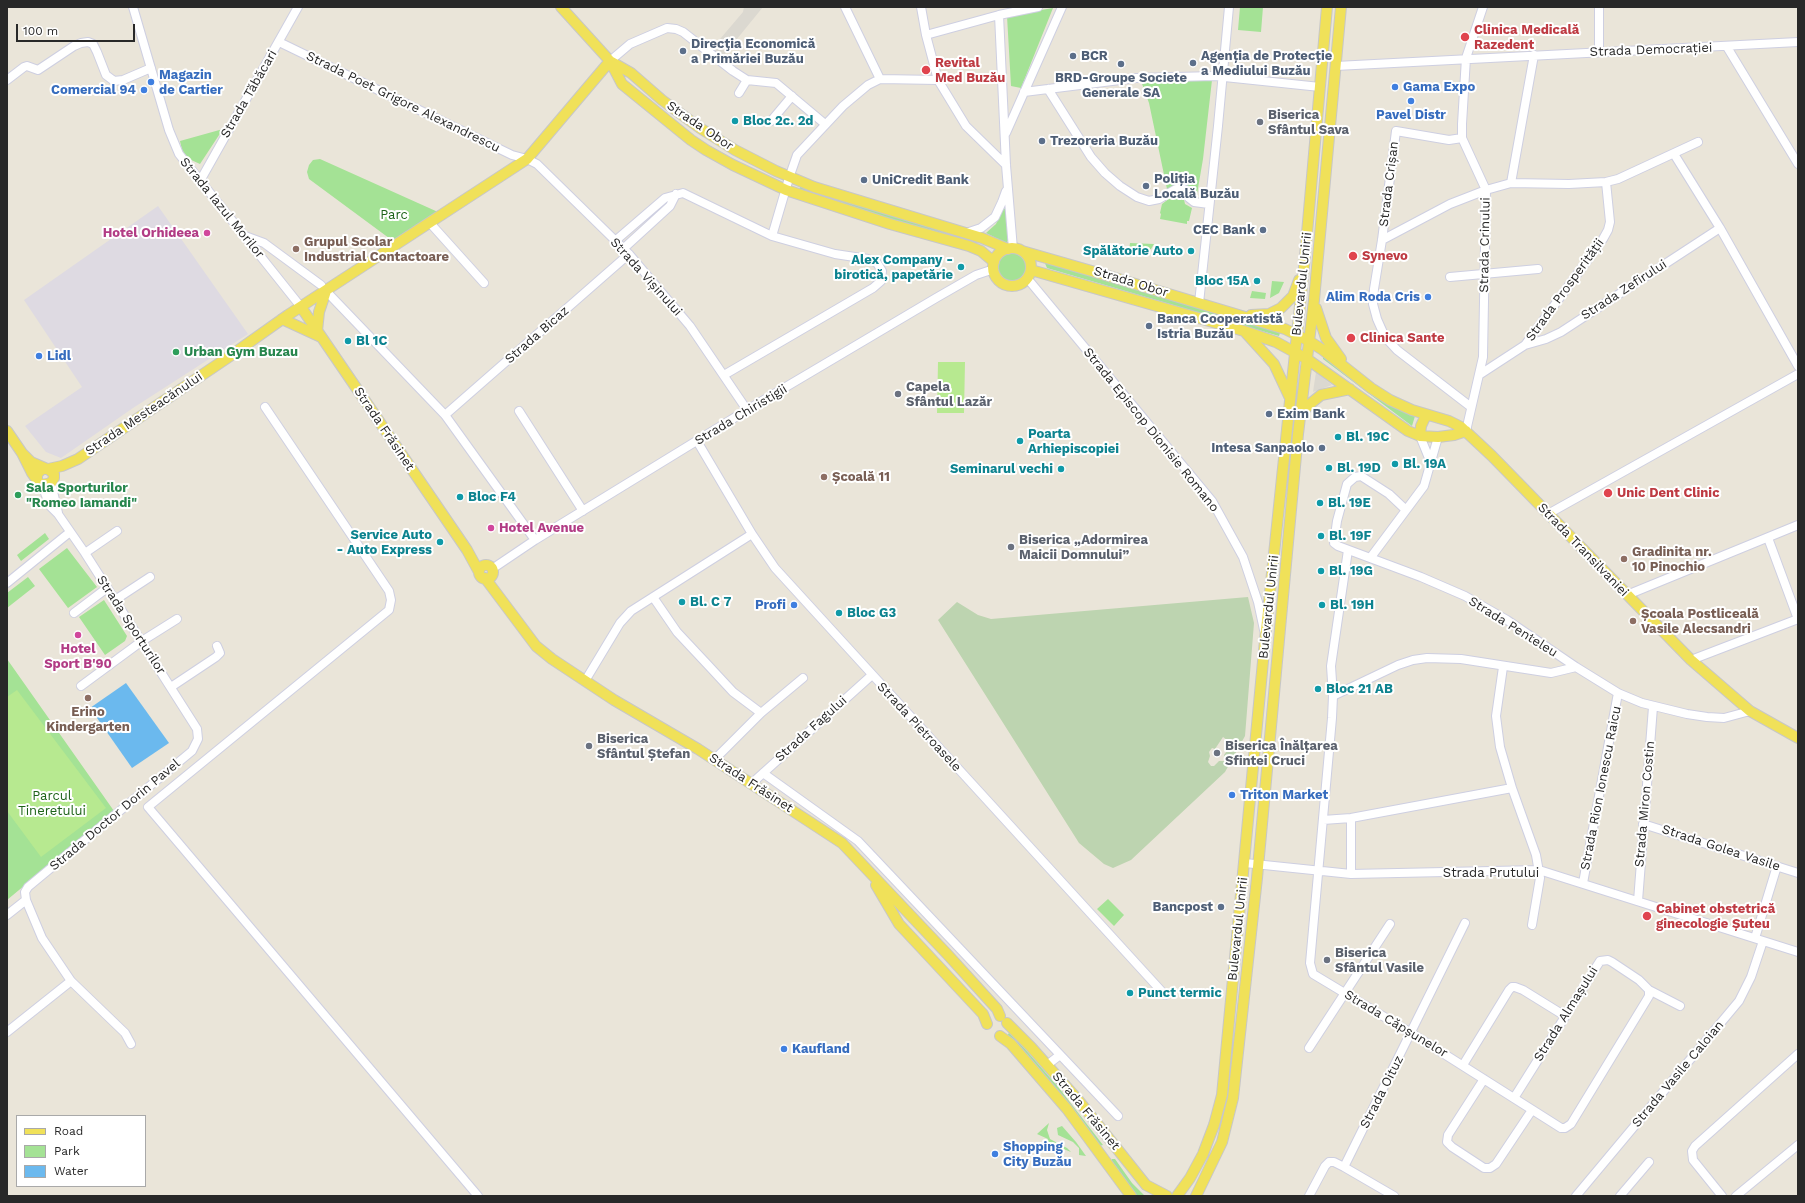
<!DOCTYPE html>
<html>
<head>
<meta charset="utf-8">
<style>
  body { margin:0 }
  #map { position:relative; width:1805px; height:1203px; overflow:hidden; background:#eae5d9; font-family:"Work Sans",sans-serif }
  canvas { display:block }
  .frame { position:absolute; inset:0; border:8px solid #282828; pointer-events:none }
  .legend { position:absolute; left:16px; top:1115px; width:130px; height:72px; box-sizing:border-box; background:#fff; border:1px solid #a9a9a9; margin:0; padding:5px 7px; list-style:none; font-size:12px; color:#282828 }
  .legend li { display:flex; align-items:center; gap:8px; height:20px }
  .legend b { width:20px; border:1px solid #a9a9a9 }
  .scale { position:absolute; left:16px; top:24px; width:119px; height:18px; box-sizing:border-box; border:2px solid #282828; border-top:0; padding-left:5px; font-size:12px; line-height:14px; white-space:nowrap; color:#282828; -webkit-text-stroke:3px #fff; paint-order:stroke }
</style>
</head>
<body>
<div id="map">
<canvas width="1805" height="1203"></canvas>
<div class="frame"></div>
<ul class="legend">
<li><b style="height:5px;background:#f0e159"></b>Road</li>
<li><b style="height:11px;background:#a4e295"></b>Park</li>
<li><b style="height:11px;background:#6bb9ee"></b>Water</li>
</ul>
<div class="scale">100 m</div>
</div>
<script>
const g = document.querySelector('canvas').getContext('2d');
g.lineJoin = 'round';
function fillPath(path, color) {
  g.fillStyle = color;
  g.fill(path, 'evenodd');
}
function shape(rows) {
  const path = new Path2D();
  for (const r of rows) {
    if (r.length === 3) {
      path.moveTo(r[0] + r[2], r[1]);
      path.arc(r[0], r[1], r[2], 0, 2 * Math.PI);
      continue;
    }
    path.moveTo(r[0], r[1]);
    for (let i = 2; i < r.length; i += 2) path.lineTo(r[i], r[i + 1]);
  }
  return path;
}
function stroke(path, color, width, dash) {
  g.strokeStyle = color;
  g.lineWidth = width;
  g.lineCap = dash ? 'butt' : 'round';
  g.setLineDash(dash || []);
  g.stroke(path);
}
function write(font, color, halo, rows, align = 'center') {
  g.font = font + ' "Work Sans",sans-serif';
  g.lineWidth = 4;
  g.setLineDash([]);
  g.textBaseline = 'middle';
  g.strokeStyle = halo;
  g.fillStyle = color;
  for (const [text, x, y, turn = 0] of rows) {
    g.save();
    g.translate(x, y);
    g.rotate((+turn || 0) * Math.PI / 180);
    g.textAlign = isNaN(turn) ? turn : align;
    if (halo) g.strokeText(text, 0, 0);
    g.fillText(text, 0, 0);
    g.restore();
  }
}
fillPath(shape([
  [158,206,248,334,133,408,61,458,46,452,25,426,82,387,24,300]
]), '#dedae2');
fillPath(shape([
  [1240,7,1263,7,1261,32,1238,30],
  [1053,8,1021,88,1011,86,1007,16],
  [1212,80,1203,159,1197,194,1194,195,1185,185,1179,184,1167,189,1149,103,1141,81],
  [223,129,200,164,189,159,182,150,180,141],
  [320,159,438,212,393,241,309,179,307,172,309,165,313,160],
  [801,185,977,239,975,246,798,193],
  [1174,195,1183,195,1185,204,1192,208,1189,221,1187,221,1187,224,1160,219,1161,214,1160,213,1162,204],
  [1003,208,1006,209,1008,241,1006,243,986,233,996,224],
  [1130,243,1154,244,1151,249,1146,251,1129,250],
  [1012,267,16],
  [1044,261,1235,318,1280,333,1279,336,1047,268],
  [1272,281,1284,282,1279,293,1270,298],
  [1252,291,1266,293,1265,299,1250,298],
  [1323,354,1378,396,1415,416,1412,426,1323,359],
  [45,533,49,539,21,561,17,555],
  [67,548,97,587,68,608,39,569],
  [28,577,35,586,7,608,7,593],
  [104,600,127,636,125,641,105,655,79,617],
  [7,659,114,811,7,900],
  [1108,899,1124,915,1114,926,1097,909],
  [1009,1033,1011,1033,1059,1088,1103,1145,1099,1146,1007,1036],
  [1049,1123,1047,1130,1050,1139,1067,1148,1071,1152,1046,1142,1048,1139,1037,1134],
  [1062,1126,1076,1142,1086,1156,1079,1155,1079,1148,1073,1142,1058,1135,1057,1128],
  [1112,1159,1115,1159,1132,1183,1145,1196,1137,1196,1110,1162]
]), '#a4e295');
fillPath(shape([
  [1248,597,1254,623,1245,736,1225,772,1131,860,1113,868,1104,864,1079,843,938,620,957,602,978,615,991,619],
  [1223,737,1232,744,1224,755,1224,761,1219,761,1214,766,1211,766,1208,762,1210,756,1209,752,1212,748,1215,749]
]), '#bdd4b0');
fillPath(shape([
  [938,362,965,362,964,413,937,413],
  [17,690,106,808,41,857,7,811,7,697]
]), '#b7e990');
fillPath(shape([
  [744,7,763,7,719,61,709,52,743,12],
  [1316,372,1332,385,1313,392]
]), '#dbd8d0');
fillPath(shape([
  [126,683,169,743,132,768,90,708]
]), '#6bb9ee');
const minor = shape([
  [133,7,169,130,179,154,301,307],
  [845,7,880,79],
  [921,7,926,35,938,80,966,126,1006,165],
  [1599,7,1599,52],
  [999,15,1006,165,1013,249],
  [926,35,999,15,1038,7],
  [279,42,512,155,527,159,537,164,629,254,656,286,690,326,747,410],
  [1727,47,1798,164],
  [610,61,630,44,667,28,676,29,683,32,733,71,747,80,776,83,825,124],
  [1336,66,1798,42],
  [7,80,24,67,27,66,38,70,74,46,81,43,88,42,93,44,97,52,106,75,114,81,123,80,151,68],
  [1048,89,1091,157,1105,173,1120,186,1137,197,1149,201,1159,199,1176,189,1184,189,1186,190,1189,198,1194,202,1209,204],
  [1024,92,1136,78,1215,76,1320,87],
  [739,93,747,80],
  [771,121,792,96],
  [1006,133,1062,7],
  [1462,138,1449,140,1396,131,1382,240,1374,289,1373,304,1377,319,1385,337,1397,350,1471,407],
  [1674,154,1720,228,1798,366],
  [200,181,298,7],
  [1511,183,1569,184,1606,182,1618,179,1698,142],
  [430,223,484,283],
  [966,233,981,228,995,217,1002,202,1006,191],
  [245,236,264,243,321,285],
  [772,236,789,178,797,155,843,106,868,85,880,79,938,80],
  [1382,240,1450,204,1486,190,1511,183,1534,55],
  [615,241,665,198,683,193,772,236,835,254,868,259,877,263,882,271,881,281,873,288,724,375],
  [623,249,670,206,676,194],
  [1450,277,1538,269],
  [1027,278,1212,501,1243,557,1258,602,1264,630],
  [326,291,445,415,535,540],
  [1199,303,1218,126,1229,7],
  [1525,345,1546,339,1561,332,1720,228],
  [1479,375,1525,345,1603,239,1608,230,1610,222,1606,182],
  [265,407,389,591,391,600,389,610,148,807,478,1196],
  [519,411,583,511],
  [445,415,629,254],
  [1466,431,1483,357,1486,190,1462,138,1462,124,1466,58,1483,7],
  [1420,436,1431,463],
  [697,441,752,534,775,568,1165,995],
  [51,483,58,513],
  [42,485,50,506,58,514,85,553,197,729,198,739,192,751,28,887,25,892,26,900,42,938,71,981,125,1033,131,1044],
  [1406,510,1389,494,1361,476,1355,477,1347,484,1337,521,1334,543,1338,546,1421,577,1465,596,1507,620,1576,667,1618,693,1642,703,1687,714,1707,717,1724,718,1750,711],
  [1548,514,1798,374],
  [1768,538,1798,619],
  [1348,550,1331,666,1333,696,1332,718,1310,963,1313,974,1411,1033,1561,1128,1565,1128,1571,1124,1646,1001,1649,996,1649,990,1639,980,1612,962,1608,960,1600,961,1514,1098],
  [85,553,117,531],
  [1371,557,1424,486,1438,437],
  [492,569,535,540,747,410,936,298,976,275,994,269],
  [7,583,70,532],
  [1627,595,1798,525],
  [653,597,677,632,707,664,733,692,761,713],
  [115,600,150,577],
  [74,613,107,588],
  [1691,660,1798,619],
  [1503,667,1496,716,1500,747,1512,788,1536,855,1540,878,1532,925],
  [585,681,620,623,631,611,752,534],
  [81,686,142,641,177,619],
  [171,687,216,657,220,653,217,646],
  [1333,696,1398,665,1413,660,1427,658,1461,659,1551,673,1576,667],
  [714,760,761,713,803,678],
  [763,773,858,841,1118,1116],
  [751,784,872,675],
  [1323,820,1351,818,1512,788],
  [1643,824,1798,873],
  [1245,863,1351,874,1539,870,1798,952],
  [1351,874,1351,818],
  [1583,883,1618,693],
  [1638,901,1653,707],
  [7,915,26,900],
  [1755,938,1777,866],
  [1649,990,1680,1006],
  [7,1032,71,981],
  [1309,1048,1390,924],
  [1047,1065,1060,1055],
  [1463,1065,1509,990,1512,987,1515,987,1523,990,1565,1016],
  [1484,1079,1448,1135,1447,1142,1452,1147,1484,1168,1490,1168,1496,1164,1532,1110],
  [1344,1167,1465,923],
  [1309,1196,1325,1166,1329,1162,1334,1162,1344,1167,1394,1196],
  [1576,1196,1739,1001,1751,977,1763,941],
  [1620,1196,1649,1162],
  [1722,1196,1693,1160,1692,1151,1695,1146,1798,1054],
  [1736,1196,1798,1145]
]);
const major = shape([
  [561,7,610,61,622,84,691,140,706,150,733,165,786,190,890,224,969,246,981,251,994,262],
  [610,61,631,73,662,100,700,128,735,150,776,171,814,187,982,238,1008,249],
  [1012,267,19],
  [1022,251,1102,274,1285,329,1309,341,1323,350,1371,388,1390,400,1412,410,1449,421,1461,427,1492,456,1691,660,1750,711,1798,738],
  [1031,270,1244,331,1276,342,1307,359,1408,431,1420,436,1438,437,1454,435,1466,431],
  [301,307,467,550,479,572],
  [1316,308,1326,338,1341,359],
  [1251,315,1269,314,1281,308,1293,296,1299,280],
  [282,319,321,337],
  [317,331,319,312,326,291],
  [1245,332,1274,364,1289,396],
  [1300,415,1310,404,1321,395,1350,389],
  [7,431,22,453,31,462,45,468],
  [1420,436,1421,426,1426,415],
  [22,453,32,473,39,483,42,485,51,483,54,478,54,474,48,469,42,469,37,474,37,480],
  [48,469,62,466,78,459,233,354,288,315,527,159,610,61],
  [486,572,7],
  [485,578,536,646,552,659,614,700,698,749,842,843,948,955,997,1009,1000,1016],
  [876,885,899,924,983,1014,987,1024],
  [1007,1023,1031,1047,1079,1101,1146,1185,1167,1196],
  [1000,1036,1011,1044,1067,1109,1131,1196],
  [1177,1196,1190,1178,1203,1154,1214,1125,1222,1095,1265,640,1304,267,1327,7],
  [1196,1196,1222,1142,1233,1098,1257,878,1298,434,1314,300,1341,7]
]);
stroke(minor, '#cecfe1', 10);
stroke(major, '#c7c7c7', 12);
stroke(minor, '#fff', 8);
stroke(major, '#f0e159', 10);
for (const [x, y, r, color] of [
  [1465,37,5,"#e0444e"],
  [683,51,4,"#5c6f8a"],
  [1073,56,4,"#5c6f8a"],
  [1193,63,4,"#5c6f8a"],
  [1121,64,4,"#5c6f8a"],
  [926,70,5,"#e0444e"],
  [151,82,4,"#3f7fe0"],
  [1395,87,4,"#3f7fe0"],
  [144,90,4,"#3f7fe0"],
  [1411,101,4,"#3f7fe0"],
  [735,121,4,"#0f9aa8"],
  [1260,122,4,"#6b7280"],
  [1042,141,4,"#5c6f8a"],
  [864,180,4,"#5c6f8a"],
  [1146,186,4,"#5c6f8a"],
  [1263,230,4,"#5c6f8a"],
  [207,233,4,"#d1479c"],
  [296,249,4,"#8d6e63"],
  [1191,251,4,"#0f9aa8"],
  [1353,256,5,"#e0444e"],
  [961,267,4,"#0f9aa8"],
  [1257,281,4,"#0f9aa8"],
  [1428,297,4,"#3f7fe0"],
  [1149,326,4,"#5c6f8a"],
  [1351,338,5,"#e0444e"],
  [348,341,4,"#0f9aa8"],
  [176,352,4,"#2e9e5b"],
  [39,356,4,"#3f7fe0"],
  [898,394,4,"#6b7280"],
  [1269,414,4,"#5c6f8a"],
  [1338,437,4,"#0f9aa8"],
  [1020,441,4,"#0f9aa8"],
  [1322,448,4,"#5c6f8a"],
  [1395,464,4,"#0f9aa8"],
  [1329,468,4,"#0f9aa8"],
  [1061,469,4,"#0f9aa8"],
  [824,477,4,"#8d6e63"],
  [1608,493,5,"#e0444e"],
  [18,495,4,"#2e9e5b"],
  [460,497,4,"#0f9aa8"],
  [1320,503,4,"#0f9aa8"],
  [491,528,4,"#d1479c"],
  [1321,536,4,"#0f9aa8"],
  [440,542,4,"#0f9aa8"],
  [1011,547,4,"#6b7280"],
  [1624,559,4,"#8d6e63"],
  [1321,571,4,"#0f9aa8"],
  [682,602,4,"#0f9aa8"],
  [794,605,4,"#3f7fe0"],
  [1322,605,4,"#0f9aa8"],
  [839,613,4,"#0f9aa8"],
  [1633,621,4,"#8d6e63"],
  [78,635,4,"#d1479c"],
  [1318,689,4,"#0f9aa8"],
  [88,698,4,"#8d6e63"],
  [589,746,4,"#6b7280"],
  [1217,753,4,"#6b7280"],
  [1232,795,4,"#3f7fe0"],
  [1221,907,4,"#5c6f8a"],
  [1647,916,5,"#e0444e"],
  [1327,960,4,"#6b7280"],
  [1130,993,4,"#0f9aa8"],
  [784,1049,4,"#3f7fe0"],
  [995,1154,4,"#3f7fe0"]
]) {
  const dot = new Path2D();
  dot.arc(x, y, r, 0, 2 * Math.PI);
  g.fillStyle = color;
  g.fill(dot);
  stroke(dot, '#fff', 1.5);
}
write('bold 13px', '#be3a42', '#fff', [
  ["Clinica Medicală",1474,30],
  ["Razedent",1474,45],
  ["Revital",935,63],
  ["Med Buzău",935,78],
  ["Synevo",1362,256],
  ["Clinica Sante",1360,338],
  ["Unic Dent Clinic",1617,493],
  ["Cabinet obstetrică",1656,909],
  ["ginecologie Șuteu",1656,924]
], 'left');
write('bold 13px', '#4e5e75', '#fff', [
  ["Direcţia Economică",691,44],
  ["a Primăriei Buzău",691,59],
  ["BCR",1081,56],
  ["Agenția de Protecție",1201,56],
  ["a Mediului Buzău",1201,71],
  ["BRD-Groupe Societe",1121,78,"center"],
  ["Generale SA",1121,93,"center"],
  ["Trezoreria Buzău",1050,141],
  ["Poliția",1154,179],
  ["Locală Buzău",1154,194],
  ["UniCredit Bank",872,180],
  ["CEC Bank",1255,230,"right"],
  ["Banca Cooperatistă",1157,319],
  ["Istria Buzău",1157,334],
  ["Exim Bank",1277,414],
  ["Intesa Sanpaolo",1314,448,"right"],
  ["Bancpost",1213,907,"right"]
], 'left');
write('13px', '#282828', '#fff', [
  ["Strada Democrației",1651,50,-2],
  ["Strada Tăbăcari",249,94,-60],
  ["Strada Poet Grigore Alexandrescu",403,102,26],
  ["Strada Obor",700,126,34],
  ["Strada Crișan",1389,184,-83],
  ["Strada Iazul Morilor",222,208,51],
  ["Strada Crinului",1485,245,-89],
  ["Strada Vișinului",646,277,48],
  ["Strada Obor",1131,282,17],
  ["Bulevardul Unirii",1302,284,-84],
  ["Strada Prosperității",1565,290,-54],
  ["Strada Zefirului",1624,290,-33],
  ["Strada Bicaz",537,335,-41],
  ["Strada Mesteacănului",144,414,-34],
  ["Strada Chiristigii",741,415,-31],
  ["Strada Frăsinet",384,429,56],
  ["Strada Episcop Dionisie Romano",1151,430,51],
  ["Strada Transilvaniei",1583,550,46],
  ["Bulevardul Unirii",1269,607,-84],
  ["Strada Sporturilor",131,625,57],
  ["Strada Penteleu",1513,627,32],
  ["Strada Pietroasele",919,727,47],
  ["Strada Fagului",811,729,-42],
  ["Strada Frăsinet",751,783,33],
  ["Strada Rion Ionescu Raicu",1601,788,-79],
  ["Strada Miron Costin",1645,804,-85],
  ["Strada Doctor Dorin Pavel",115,815,-40],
  ["Strada Golea Vasile",1721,848,18],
  ["Strada Prutului",1491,873],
  ["Bulevardul Unirii",1238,929,-84],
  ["Strada Almașului",1566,1014,-58],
  ["Strada Căpșunelor",1396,1024,31],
  ["Strada Vasile Caloian",1678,1074,-50],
  ["Strada Oituz",1382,1092,-63],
  ["Strada Frăsinet",1086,1111,50]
]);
write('bold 13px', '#366cbe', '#fff', [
  ["Magazin",159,75],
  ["de Cartier",159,90],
  ["Gama Expo",1403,87],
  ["Comercial 94",136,90,"right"],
  ["Pavel Distr",1411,115,"center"],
  ["Alim Roda Cris",1420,297,"right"],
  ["Lidl",47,356],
  ["Profi",786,605,"right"],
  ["Triton Market",1240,795],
  ["Kaufland",792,1049],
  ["Shopping",1003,1147],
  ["City Buzău",1003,1162]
], 'left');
write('bold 13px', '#5b616d', '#fff', [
  ["Biserica",1268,115],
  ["Sfântul Sava",1268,130],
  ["Capela",906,387],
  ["Sfântul Lazăr",906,402],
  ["Biserica „Adormirea",1019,540],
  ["Maicii Domnului”",1019,555],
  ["Biserica",597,739],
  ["Sfântul Ștefan",597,754],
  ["Biserica Înălțarea",1225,746],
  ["Sfintei Cruci",1225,761],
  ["Biserica",1335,953],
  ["Sfântul Vasile",1335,968]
], 'left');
write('bold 13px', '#0d838f', '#fff', [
  ["Bloc 2c. 2d",743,121],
  ["Spălătorie Auto",1183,251,"right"],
  ["Alex Company -",953,260,"right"],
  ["birotică, papetărie",953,275,"right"],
  ["Bloc 15A",1249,281,"right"],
  ["Bl 1C",356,341],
  ["Poarta",1028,434],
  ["Arhiepiscopiei",1028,449],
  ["Bl. 19C",1346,437],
  ["Bl. 19A",1403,464],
  ["Bl. 19D",1337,468],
  ["Seminarul vechi",1053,469,"right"],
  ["Bloc F4",468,497],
  ["Bl. 19E",1328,503],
  ["Service Auto",432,535,"right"],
  ["- Auto Express",432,550,"right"],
  ["Bl. 19F",1329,536],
  ["Bl. 19G",1329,571],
  ["Bl. C 7",690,602],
  ["Bl. 19H",1330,605],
  ["Bloc G3",847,613],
  ["Bloc 21 AB",1326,689],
  ["Punct termic",1138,993]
], 'left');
write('13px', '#1e6319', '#fff', [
  ["Parc",394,215],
  ["Parcul",52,796],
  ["Tineretului",52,811]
]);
write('bold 13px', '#b23c85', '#fff', [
  ["Hotel Orhideea",199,233],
  ["Hotel Avenue",499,528,"left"],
  ["Hotel",78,649,"center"],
  ["Sport B'90",78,664,"center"]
], 'right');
write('bold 13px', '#785e54', '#fff', [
  ["Grupul Scolar",304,242],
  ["Industrial Contactoare",304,257],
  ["Școală 11",832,477],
  ["Gradinita nr.",1632,552],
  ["10 Pinochio",1632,567],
  ["Școala Postliceală",1641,614],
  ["Vasile Alecsandri",1641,629],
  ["Erino",88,712,"center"],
  ["Kindergarten",88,727,"center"]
], 'left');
write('bold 13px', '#27864d', '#fff', [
  ["Urban Gym Buzau",184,352],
  ["Sala Sporturilor",26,488],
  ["\"Romeo Iamandi\"",26,503]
], 'left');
</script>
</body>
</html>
